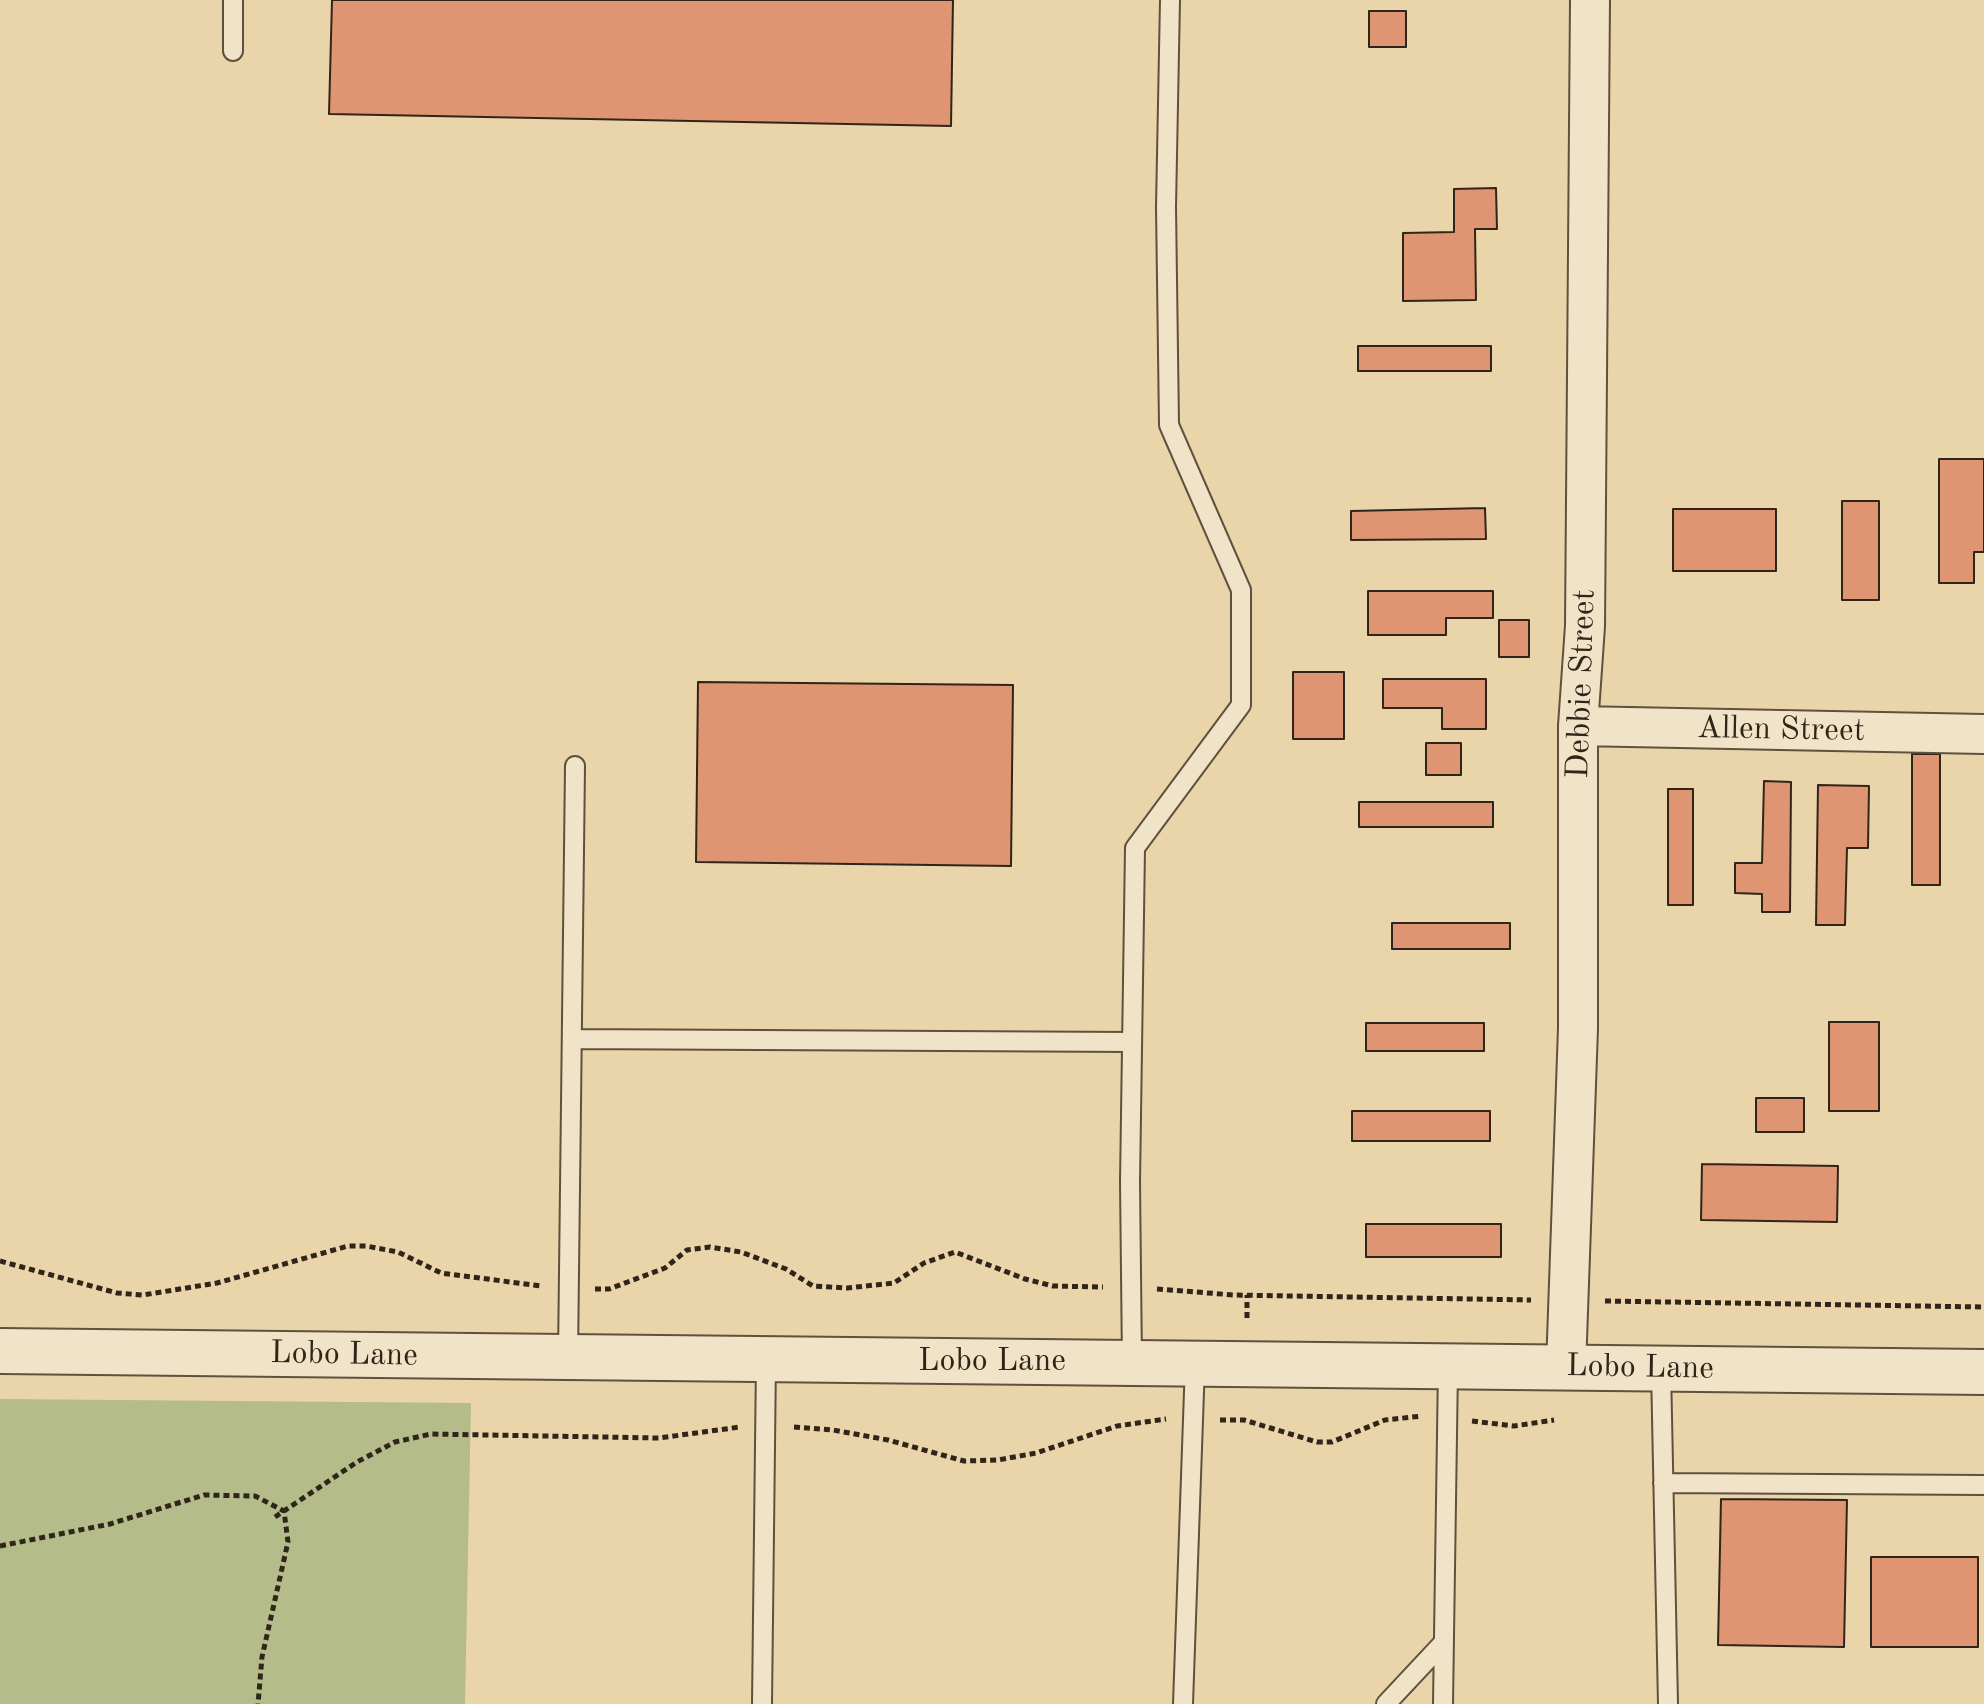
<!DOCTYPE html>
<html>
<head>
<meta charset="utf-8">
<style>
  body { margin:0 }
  canvas { display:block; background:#ead4a9 }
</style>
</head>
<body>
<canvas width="1984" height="1704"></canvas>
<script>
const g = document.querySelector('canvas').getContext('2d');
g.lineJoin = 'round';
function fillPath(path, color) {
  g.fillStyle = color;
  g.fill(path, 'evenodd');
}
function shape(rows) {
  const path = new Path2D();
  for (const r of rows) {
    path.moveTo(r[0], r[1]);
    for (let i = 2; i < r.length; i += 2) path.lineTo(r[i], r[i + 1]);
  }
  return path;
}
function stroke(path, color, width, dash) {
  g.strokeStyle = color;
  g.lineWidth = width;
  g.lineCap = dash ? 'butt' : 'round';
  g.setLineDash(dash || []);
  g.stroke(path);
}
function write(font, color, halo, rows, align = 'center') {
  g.font = font + ' "Old Standard TT",serif';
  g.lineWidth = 8;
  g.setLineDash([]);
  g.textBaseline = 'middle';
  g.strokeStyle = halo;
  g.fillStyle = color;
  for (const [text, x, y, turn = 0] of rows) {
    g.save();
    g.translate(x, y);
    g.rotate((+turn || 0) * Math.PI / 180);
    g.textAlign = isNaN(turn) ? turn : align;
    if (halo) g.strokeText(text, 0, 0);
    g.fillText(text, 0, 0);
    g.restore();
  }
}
fillPath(shape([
  [0,1399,471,1403,465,1704,0,1704]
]), '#b4bd8a');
const building = shape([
  [332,0,953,0,951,126,329,114,332,0],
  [1369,11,1406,11,1406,47,1369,47,1369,11],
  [1496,188,1497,229,1475,229,1476,300,1403,301,1403,233,1454,232,1454,189,1496,188],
  [1358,346,1491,346,1491,371,1358,371,1358,346],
  [1939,459,1984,459,1984,552,1974,552,1974,583,1939,583,1939,459],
  [1842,501,1879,501,1879,600,1842,600,1842,501],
  [1485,508,1486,539,1351,540,1351,511,1485,508],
  [1673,509,1776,509,1776,571,1673,571,1673,509],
  [1368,591,1493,591,1493,618,1446,618,1446,635,1368,635,1368,591],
  [1499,620,1529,620,1529,657,1499,657,1499,620],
  [1293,672,1344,672,1344,739,1293,739,1293,672],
  [1383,679,1486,679,1486,729,1442,729,1442,708,1383,708,1383,679],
  [698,682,1013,685,1011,866,696,862,698,682],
  [1426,743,1461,743,1461,775,1426,775,1426,743],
  [1912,754,1940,754,1940,885,1912,885,1912,754],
  [1764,781,1791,782,1790,912,1762,912,1762,894,1735,893,1735,863,1762,863,1764,781],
  [1818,785,1869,786,1868,848,1847,848,1845,925,1816,925,1818,785],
  [1668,789,1693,789,1693,905,1668,905,1668,789],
  [1359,802,1493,802,1493,827,1359,827,1359,802],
  [1392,923,1510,923,1510,949,1392,949,1392,923],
  [1829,1022,1879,1022,1879,1111,1829,1111,1829,1022],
  [1366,1023,1484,1023,1484,1051,1366,1051,1366,1023],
  [1756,1098,1804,1098,1804,1132,1756,1132,1756,1098],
  [1352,1111,1490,1111,1490,1141,1352,1141,1352,1111],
  [1702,1164,1838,1166,1837,1222,1701,1220,1702,1164],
  [1366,1224,1501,1224,1501,1257,1366,1257,1366,1224],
  [1721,1499,1847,1500,1844,1647,1718,1645,1721,1499],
  [1871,1557,1978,1557,1978,1647,1871,1647,1871,1557]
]);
fillPath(building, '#df9571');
stroke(building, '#30251a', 2);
const service = shape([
  [233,51,233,0],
  [572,1039,1132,1042],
  [568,1357,575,766],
  [1132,1363,1130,1182,1135,848,1241,705,1241,590,1169,425,1166,207,1170,0],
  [1661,1369,1668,1704],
  [1663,1483,1984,1485],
  [762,1704,766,1360],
  [1183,1704,1195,1363],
  [1386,1704,1444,1642],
  [1443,1704,1448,1367]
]);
const minor = shape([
  [1578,726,1984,734],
  [1566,1368,1578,1028,1578,726,1585,626,1590,0]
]);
const tertiary = shape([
  [0,1351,1984,1372]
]);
stroke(service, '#5e513e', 22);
stroke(minor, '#5e513e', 42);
stroke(tertiary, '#5e513e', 48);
stroke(shape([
  [0,1261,117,1293,143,1295,217,1283,348,1246,366,1246,398,1252,441,1273,541,1286],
  [595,1289,609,1289,665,1268,687,1250,710,1247,741,1252,786,1269,813,1286,847,1288,894,1283,924,1263,955,1252,1025,1279,1053,1286,1103,1287],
  [1157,1289,1234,1295,1531,1300],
  [1605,1301,1984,1307],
  [1247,1318,1247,1295],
  [1220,1420,1244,1420,1317,1442,1332,1442,1385,1420,1422,1416],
  [1472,1421,1514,1426,1554,1420],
  [794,1427,833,1430,888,1440,964,1461,998,1460,1036,1453,1117,1426,1166,1419],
  [275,1517,357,1462,395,1442,431,1434,659,1438,740,1427],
  [0,1546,110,1524,204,1495,255,1496,284,1511,288,1542,262,1657,258,1704]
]), '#30251a', 5, [6, 4]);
stroke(service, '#f1e3c7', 18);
stroke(minor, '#f1e3c7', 38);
stroke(tertiary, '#f1e3c7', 44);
write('32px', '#30251a', '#f1e3c7', [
  ["Debbie Street",1582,684,-88],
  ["Allen Street",1781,730,1],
  ["Lobo Lane",344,1355,1],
  ["Lobo Lane",992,1362],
  ["Lobo Lane",1640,1368,1]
]);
</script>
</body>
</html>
